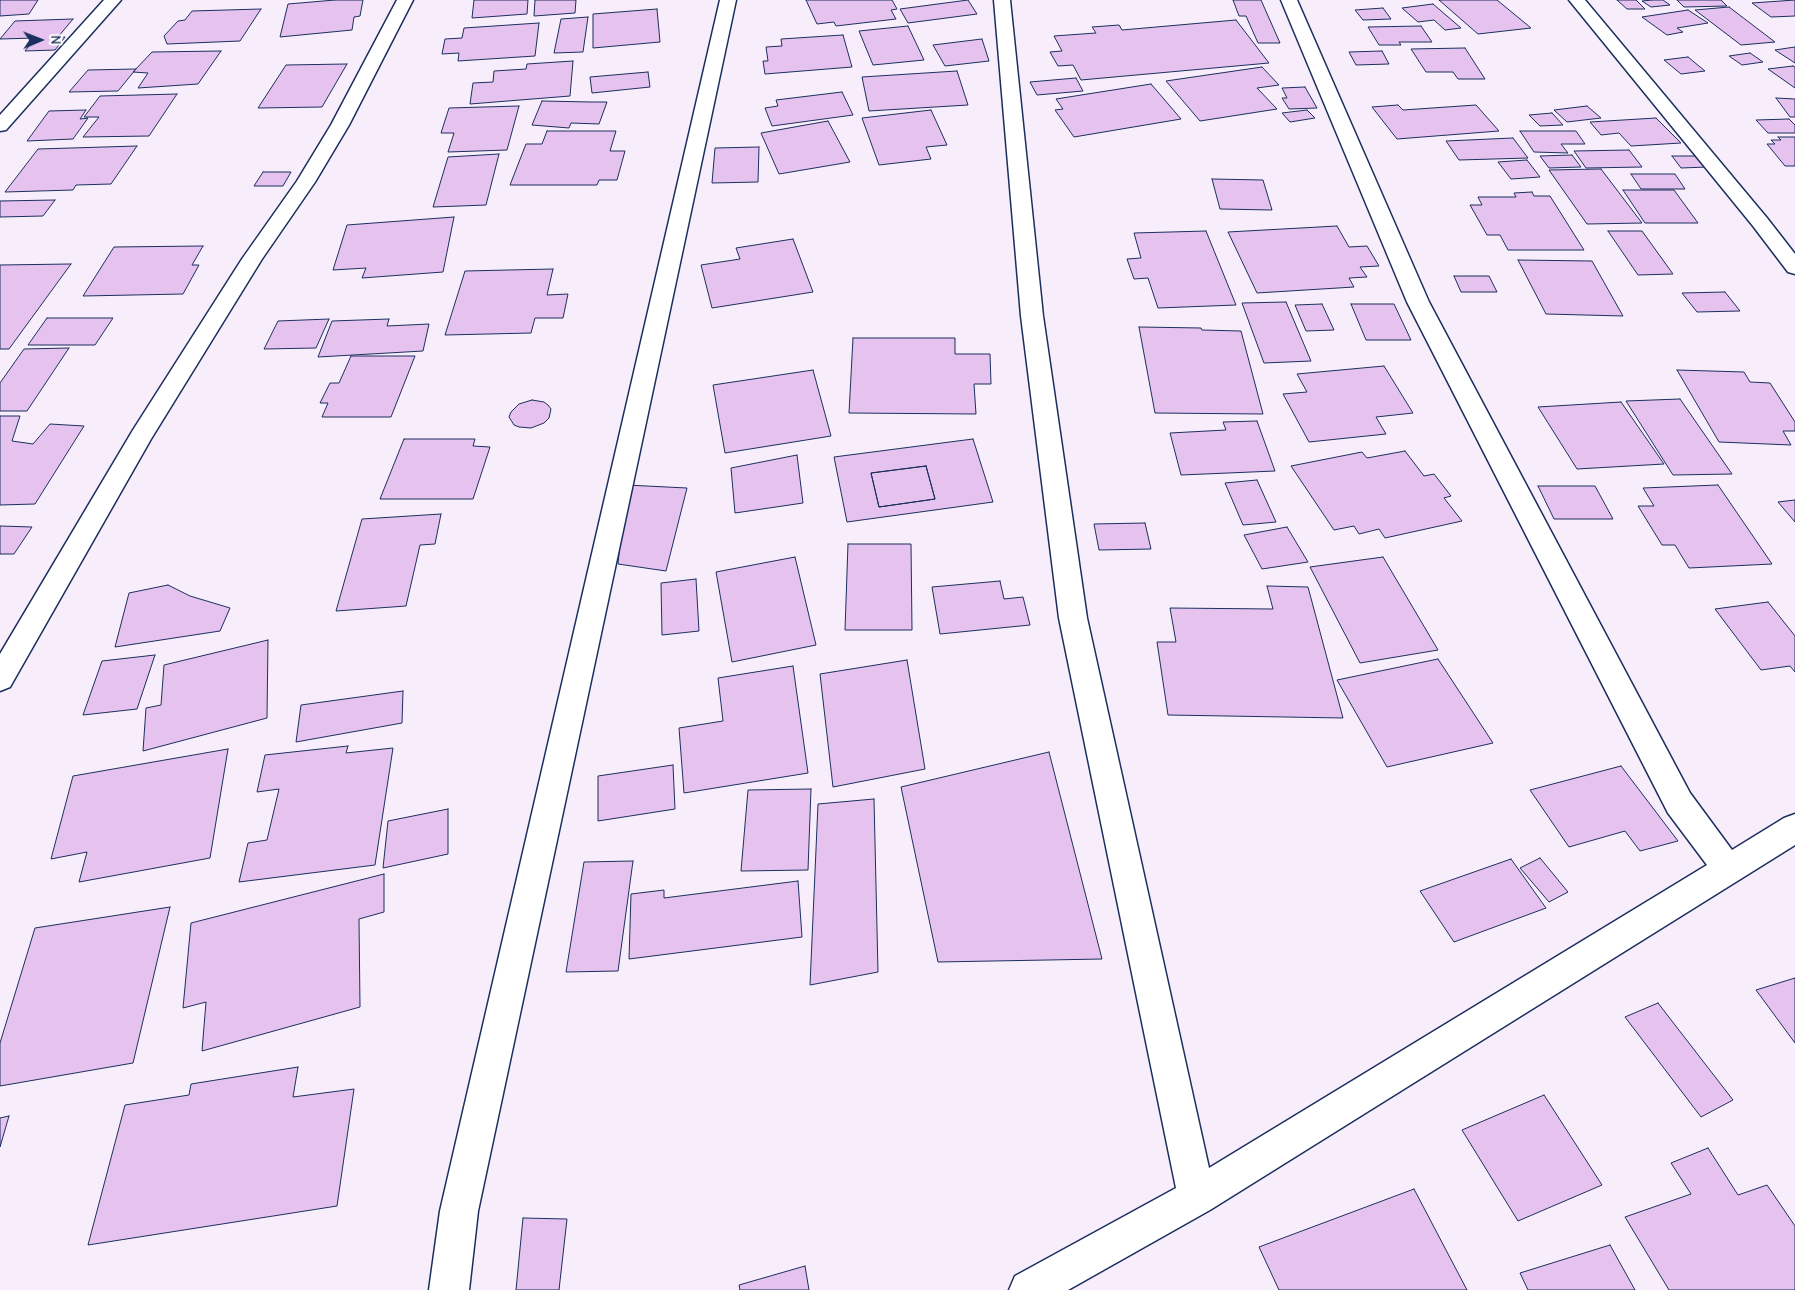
<!DOCTYPE html>
<html>
<head>
<meta charset="utf-8">
<style>
  body { margin:0 }
  #map { position:relative; width:1795px; height:1290px; overflow:hidden; background:#f8edfa; font-family:"Comic Neue",sans-serif }
  canvas { display:block }
  .north { position:absolute; left:15px; top:15px; width:50px; height:50px; -webkit-text-stroke:4px #fff; paint-order:stroke; rotate:89deg; font-size:14px; font-weight:700; line-height:20px; text-align:center; color:#1b2f5e }
  .north::after { content:''; display:block; margin:auto; width:18px; height:22px; background:#1b2f5e; clip-path:polygon(50% 0,100% 100%,50% 72%,0 100%) }
</style>
</head>
<body>
<div id="map">
<canvas width="1795" height="1290"></canvas>
<div class="north">N</div>
</div>
<script>
const g = document.querySelector('canvas').getContext('2d');
g.lineJoin = 'round';
function fillPath(path, color) {
  g.fillStyle = color;
  g.fill(path, 'evenodd');
}
function shape(rows) {
  const path = new Path2D();
  for (const r of rows) {
    path.moveTo(r[0], r[1]);
    for (let i = 2; i < r.length; i += 2) path.lineTo(r[i], r[i + 1]);
  }
  return path;
}
function stroke(path, color, width, dash) {
  g.strokeStyle = color;
  g.lineWidth = width;
  g.lineCap = dash ? 'butt' : 'round';
  g.setLineDash(dash || []);
  g.stroke(path);
}
const building = shape([
  [0,0,38,0,29,14,0,16,0,0],
  [335,0,363,0,360,16,354,17,352,30,280,37,288,4,335,0],
  [474,0,528,0,527,14,472,18,474,0],
  [535,0,576,0,575,13,534,16,535,0],
  [806,0,892,0,897,9,891,10,896,19,836,26,834,22,817,24,806,0],
  [968,0,977,14,908,23,900,9,968,0],
  [1233,0,1261,0,1280,43,1258,43,1246,16,1239,16,1233,0],
  [1439,0,1497,0,1531,28,1478,34,1439,0],
  [1617,0,1636,0,1645,9,1627,9,1617,0],
  [1652,0,1663,0,1670,5,1651,7,1642,1,1652,0],
  [1677,0,1721,0,1727,6,1684,7,1677,0],
  [1795,0,1795,16,1771,17,1752,3,1795,0],
  [1433,4,1461,28,1445,30,1434,20,1418,22,1402,8,1433,4],
  [1729,7,1775,42,1741,45,1695,10,1729,7],
  [1383,8,1391,19,1363,20,1355,10,1383,8],
  [261,9,240,41,167,44,164,36,178,21,185,20,192,11,261,9],
  [657,9,660,42,593,48,593,14,657,9],
  [1688,10,1708,23,1677,28,1683,32,1667,35,1642,17,1688,10],
  [588,17,583,52,554,53,561,19,588,17],
  [73,19,58,37,65,37,55,50,25,51,35,38,0,39,15,21,73,19],
  [1236,20,1269,63,1081,80,1073,65,1058,66,1050,52,1062,51,1054,36,1096,33,1092,27,1119,25,1122,30,1236,20],
  [539,23,535,56,458,61,459,53,442,54,445,39,462,38,464,28,539,23],
  [908,26,924,60,873,65,859,31,908,26],
  [1421,26,1432,42,1399,42,1401,45,1379,45,1368,27,1421,26],
  [843,35,852,67,765,74,763,61,768,61,766,47,782,46,781,39,843,35],
  [982,39,989,61,945,66,933,45,982,39],
  [1795,47,1795,63,1775,50,1795,47],
  [1465,48,1485,79,1458,79,1453,72,1426,72,1411,49,1465,48],
  [221,51,198,84,138,88,148,73,133,72,152,52,221,51],
  [1382,51,1389,64,1356,65,1349,52,1382,51],
  [1750,53,1763,62,1742,65,1729,56,1750,53],
  [1688,57,1705,71,1681,74,1664,60,1688,57],
  [573,61,570,96,470,104,473,83,493,82,494,71,526,69,527,64,573,61],
  [347,64,322,107,258,108,286,65,347,64],
  [1793,66,1795,67,1795,88,1768,69,1793,66],
  [1262,67,1279,85,1257,88,1277,109,1200,121,1166,81,1262,67],
  [136,69,118,91,69,92,88,70,136,69],
  [957,71,968,105,869,111,862,77,957,71],
  [648,72,650,87,592,93,590,77,648,72],
  [1076,78,1083,91,1037,95,1030,82,1076,78],
  [1151,84,1181,119,1074,137,1055,110,1063,109,1056,99,1151,84],
  [1305,87,1317,108,1289,109,1282,98,1287,98,1282,88,1305,87],
  [842,92,853,115,772,126,765,108,778,106,776,100,842,92],
  [177,94,149,136,83,137,99,117,84,117,100,96,177,94],
  [1776,98,1795,99,1795,117,1790,117,1776,98],
  [542,101,591,102,607,102,599,124,571,123,569,128,532,125,542,101],
  [1398,105,1403,110,1476,105,1499,131,1397,139,1372,107,1398,105],
  [519,106,507,150,448,152,454,133,441,133,449,108,519,106],
  [1587,106,1601,118,1567,122,1554,110,1587,106],
  [86,110,80,119,88,118,73,139,27,141,49,111,86,110],
  [931,110,947,145,926,147,931,159,879,165,862,118,931,110],
  [1307,110,1315,118,1290,122,1282,113,1307,110],
  [1552,113,1563,125,1540,126,1529,115,1552,113],
  [1656,118,1681,143,1631,146,1619,133,1601,135,1590,122,1656,118],
  [1789,119,1795,125,1795,133,1768,133,1756,120,1789,119],
  [828,121,850,162,779,174,761,133,828,121],
  [547,131,616,131,610,151,625,151,617,180,599,180,597,185,510,185,526,144,542,144,547,131],
  [1520,131,1576,131,1585,144,1561,144,1568,153,1534,152,1520,131],
  [1778,137,1795,137,1795,166,1785,166,1767,144,1775,144,1771,140,1781,140,1778,137],
  [1513,138,1528,158,1459,160,1446,141,1513,138],
  [137,146,111,184,76,185,73,190,5,192,38,149,137,146],
  [759,147,758,182,712,183,715,148,759,147],
  [1629,150,1642,167,1586,168,1574,151,1629,150],
  [499,154,486,205,433,207,448,157,499,154],
  [1572,155,1581,167,1549,168,1540,156,1572,155],
  [1672,156,1698,156,1707,167,1681,168,1672,156],
  [1527,160,1540,177,1511,179,1498,162,1527,160],
  [1601,169,1642,223,1587,224,1549,170,1601,169],
  [263,172,291,172,283,186,254,186,263,172],
  [1631,174,1675,174,1685,189,1641,189,1631,174],
  [1212,179,1263,180,1272,210,1220,209,1212,179],
  [1623,190,1674,190,1698,223,1645,223,1623,190],
  [1532,192,1534,196,1550,196,1584,250,1508,250,1500,235,1487,235,1470,205,1482,205,1478,197,1516,197,1514,193,1532,192],
  [55,200,43,216,0,217,0,201,55,200],
  [454,217,443,272,362,278,366,268,333,270,347,225,454,217],
  [1337,226,1349,247,1367,246,1379,266,1360,267,1367,277,1349,278,1354,287,1257,293,1228,232,1337,226],
  [1206,231,1236,305,1158,308,1148,278,1134,279,1127,259,1141,258,1134,233,1206,231],
  [1608,231,1642,231,1673,274,1638,275,1608,231],
  [793,239,813,292,712,308,701,265,740,259,736,248,793,239],
  [203,246,192,265,199,265,183,294,83,296,114,247,203,246],
  [1518,260,1592,261,1623,316,1546,314,1518,260],
  [71,264,9,349,0,349,0,265,71,264],
  [553,269,547,295,568,294,563,318,535,318,531,333,445,335,465,271,553,269],
  [1454,276,1489,276,1497,292,1461,292,1454,276],
  [1725,292,1740,311,1697,312,1682,293,1725,292],
  [1286,302,1311,361,1264,363,1242,303,1286,302],
  [1322,304,1334,330,1306,331,1295,305,1322,304],
  [1351,304,1394,304,1411,340,1366,340,1351,304],
  [47,318,113,318,95,345,28,345,47,318],
  [329,319,316,348,264,349,278,321,329,319],
  [389,319,387,326,429,324,423,351,318,357,332,321,389,319],
  [1139,327,1201,328,1202,330,1241,331,1263,414,1155,413,1139,327],
  [853,338,955,338,955,354,990,354,991,384,974,384,976,414,849,413,853,338],
  [69,348,27,411,0,411,0,383,24,349,69,348],
  [351,356,415,356,391,417,322,417,328,403,320,403,330,383,339,383,351,356],
  [1384,366,1413,413,1376,417,1386,434,1309,442,1283,394,1307,392,1297,374,1384,366],
  [813,370,831,436,725,453,713,385,813,370],
  [1677,370,1744,372,1750,382,1770,383,1795,422,1795,431,1783,431,1791,445,1719,442,1677,370],
  [1680,399,1732,474,1673,475,1626,401,1680,399],
  [532,400,544,402,548,405,551,409,549,418,544,423,531,428,519,427,514,425,509,417,511,412,519,404,532,400],
  [1621,402,1664,464,1577,469,1538,407,1621,402],
  [0,416,20,416,12,441,33,444,50,424,84,426,35,504,0,505,0,416],
  [1257,421,1275,471,1181,475,1170,433,1226,430,1223,422,1257,421],
  [404,439,475,439,473,446,490,447,473,499,380,499,404,439],
  [973,439,993,502,847,522,834,457,973,439],
  [926,466,935,499,879,507,871,473,926,466],
  [1405,451,1424,476,1434,474,1451,496,1444,498,1462,521,1385,538,1379,529,1359,534,1354,526,1334,530,1291,466,1362,452,1367,458,1405,451],
  [797,455,803,503,735,513,731,468,797,455],
  [926,466,935,499,879,507,871,473,926,466],
  [1257,480,1276,522,1243,525,1225,483,1257,480],
  [626,485,687,488,666,571,618,564,626,485],
  [1718,485,1772,564,1689,568,1675,545,1662,545,1638,506,1654,506,1643,488,1718,485],
  [1538,486,1595,486,1613,519,1554,519,1538,486],
  [1795,500,1795,522,1778,502,1795,500],
  [441,514,435,544,420,545,406,606,336,611,362,519,441,514],
  [1145,523,1151,549,1099,550,1094,524,1145,523],
  [0,526,32,527,14,554,0,554,0,526],
  [1287,527,1308,562,1262,569,1244,535,1287,527],
  [848,544,911,544,912,630,845,630,848,544],
  [795,557,816,645,732,662,716,572,795,557],
  [1383,557,1438,650,1360,663,1310,567,1383,557],
  [696,579,699,631,662,635,661,583,696,579],
  [1000,581,1004,599,1023,597,1030,625,940,634,932,587,1000,581],
  [168,585,190,596,230,608,220,631,115,647,129,593,168,585],
  [1267,586,1308,587,1343,718,1168,715,1157,642,1176,642,1170,608,1273,609,1267,586],
  [1768,602,1795,636,1795,672,1790,666,1761,670,1715,609,1768,602],
  [268,640,267,718,143,751,146,708,161,705,164,665,268,640],
  [155,655,137,709,83,715,102,661,155,655],
  [1438,659,1493,743,1387,767,1337,680,1438,659],
  [907,660,925,769,833,787,820,674,907,660],
  [793,666,808,773,684,793,679,728,723,721,718,678,793,666],
  [403,691,402,723,296,742,301,705,403,691],
  [348,746,346,753,393,748,375,865,239,882,248,843,267,840,279,789,257,792,265,755,348,746],
  [228,749,210,858,79,882,87,852,51,859,73,776,228,749],
  [1049,752,1102,959,938,962,901,787,1049,752],
  [673,765,675,809,598,821,598,776,673,765],
  [1621,766,1678,841,1640,851,1625,831,1569,847,1530,790,1621,766],
  [811,789,808,870,741,871,748,790,811,789],
  [874,799,878,972,810,985,818,804,874,799],
  [448,809,448,854,383,868,388,821,448,809],
  [1540,858,1568,892,1549,902,1520,868,1540,858],
  [1511,859,1546,908,1454,942,1420,891,1511,859],
  [633,861,618,971,566,972,584,862,633,861],
  [384,874,384,912,359,919,360,1007,202,1051,206,1002,183,1008,191,923,384,874],
  [798,881,802,937,629,959,631,894,664,890,664,898,798,881],
  [170,907,133,1063,0,1086,0,1043,35,928,170,907],
  [1795,978,1795,1043,1756,990,1795,978],
  [1658,1003,1733,1100,1701,1117,1625,1017,1658,1003],
  [298,1067,293,1097,354,1089,337,1206,88,1245,125,1105,189,1095,191,1084,298,1067],
  [1544,1095,1602,1185,1518,1221,1462,1130,1544,1095],
  [9,1116,0,1147,0,1118,9,1116],
  [1708,1148,1738,1195,1767,1185,1795,1226,1795,1290,1669,1290,1625,1217,1691,1194,1671,1163,1708,1148],
  [1414,1189,1467,1290,1279,1290,1259,1247,1414,1189],
  [523,1218,567,1219,559,1290,516,1290,523,1218],
  [1610,1245,1635,1290,1528,1290,1520,1273,1610,1245],
  [805,1266,809,1290,740,1290,739,1285,805,1266]
]);
fillPath(building, '#e6c3ee');
stroke(building, '#1b2f5e', 1);
const minor = shape([
  [104,0,121,0,6,130,0,131,0,115,104,0],
  [397,0,413,0,349,125,315,182,262,259,151,439,10,687,0,691,0,654,133,430,242,259,297,181,331,125,397,0],
  [720,0,736,0,478,1211,469,1290,429,1290,440,1211,720,0],
  [994,0,1010,0,1043,316,1087,618,1209,1168,1707,865,1668,813,1407,302,1281,0,1297,0,1429,302,1690,793,1732,850,1784,818,1795,814,1795,845,1210,1210,1068,1290,1009,1290,1015,1276,1176,1188,1059,618,1021,316,994,0],
  [1569,0,1585,0,1767,218,1795,254,1795,274,1788,272,1753,226,1569,0]
]);
stroke(minor, '#1b2f5e', 3);
fillPath(minor, '#fff');
</script>
</body>
</html>
